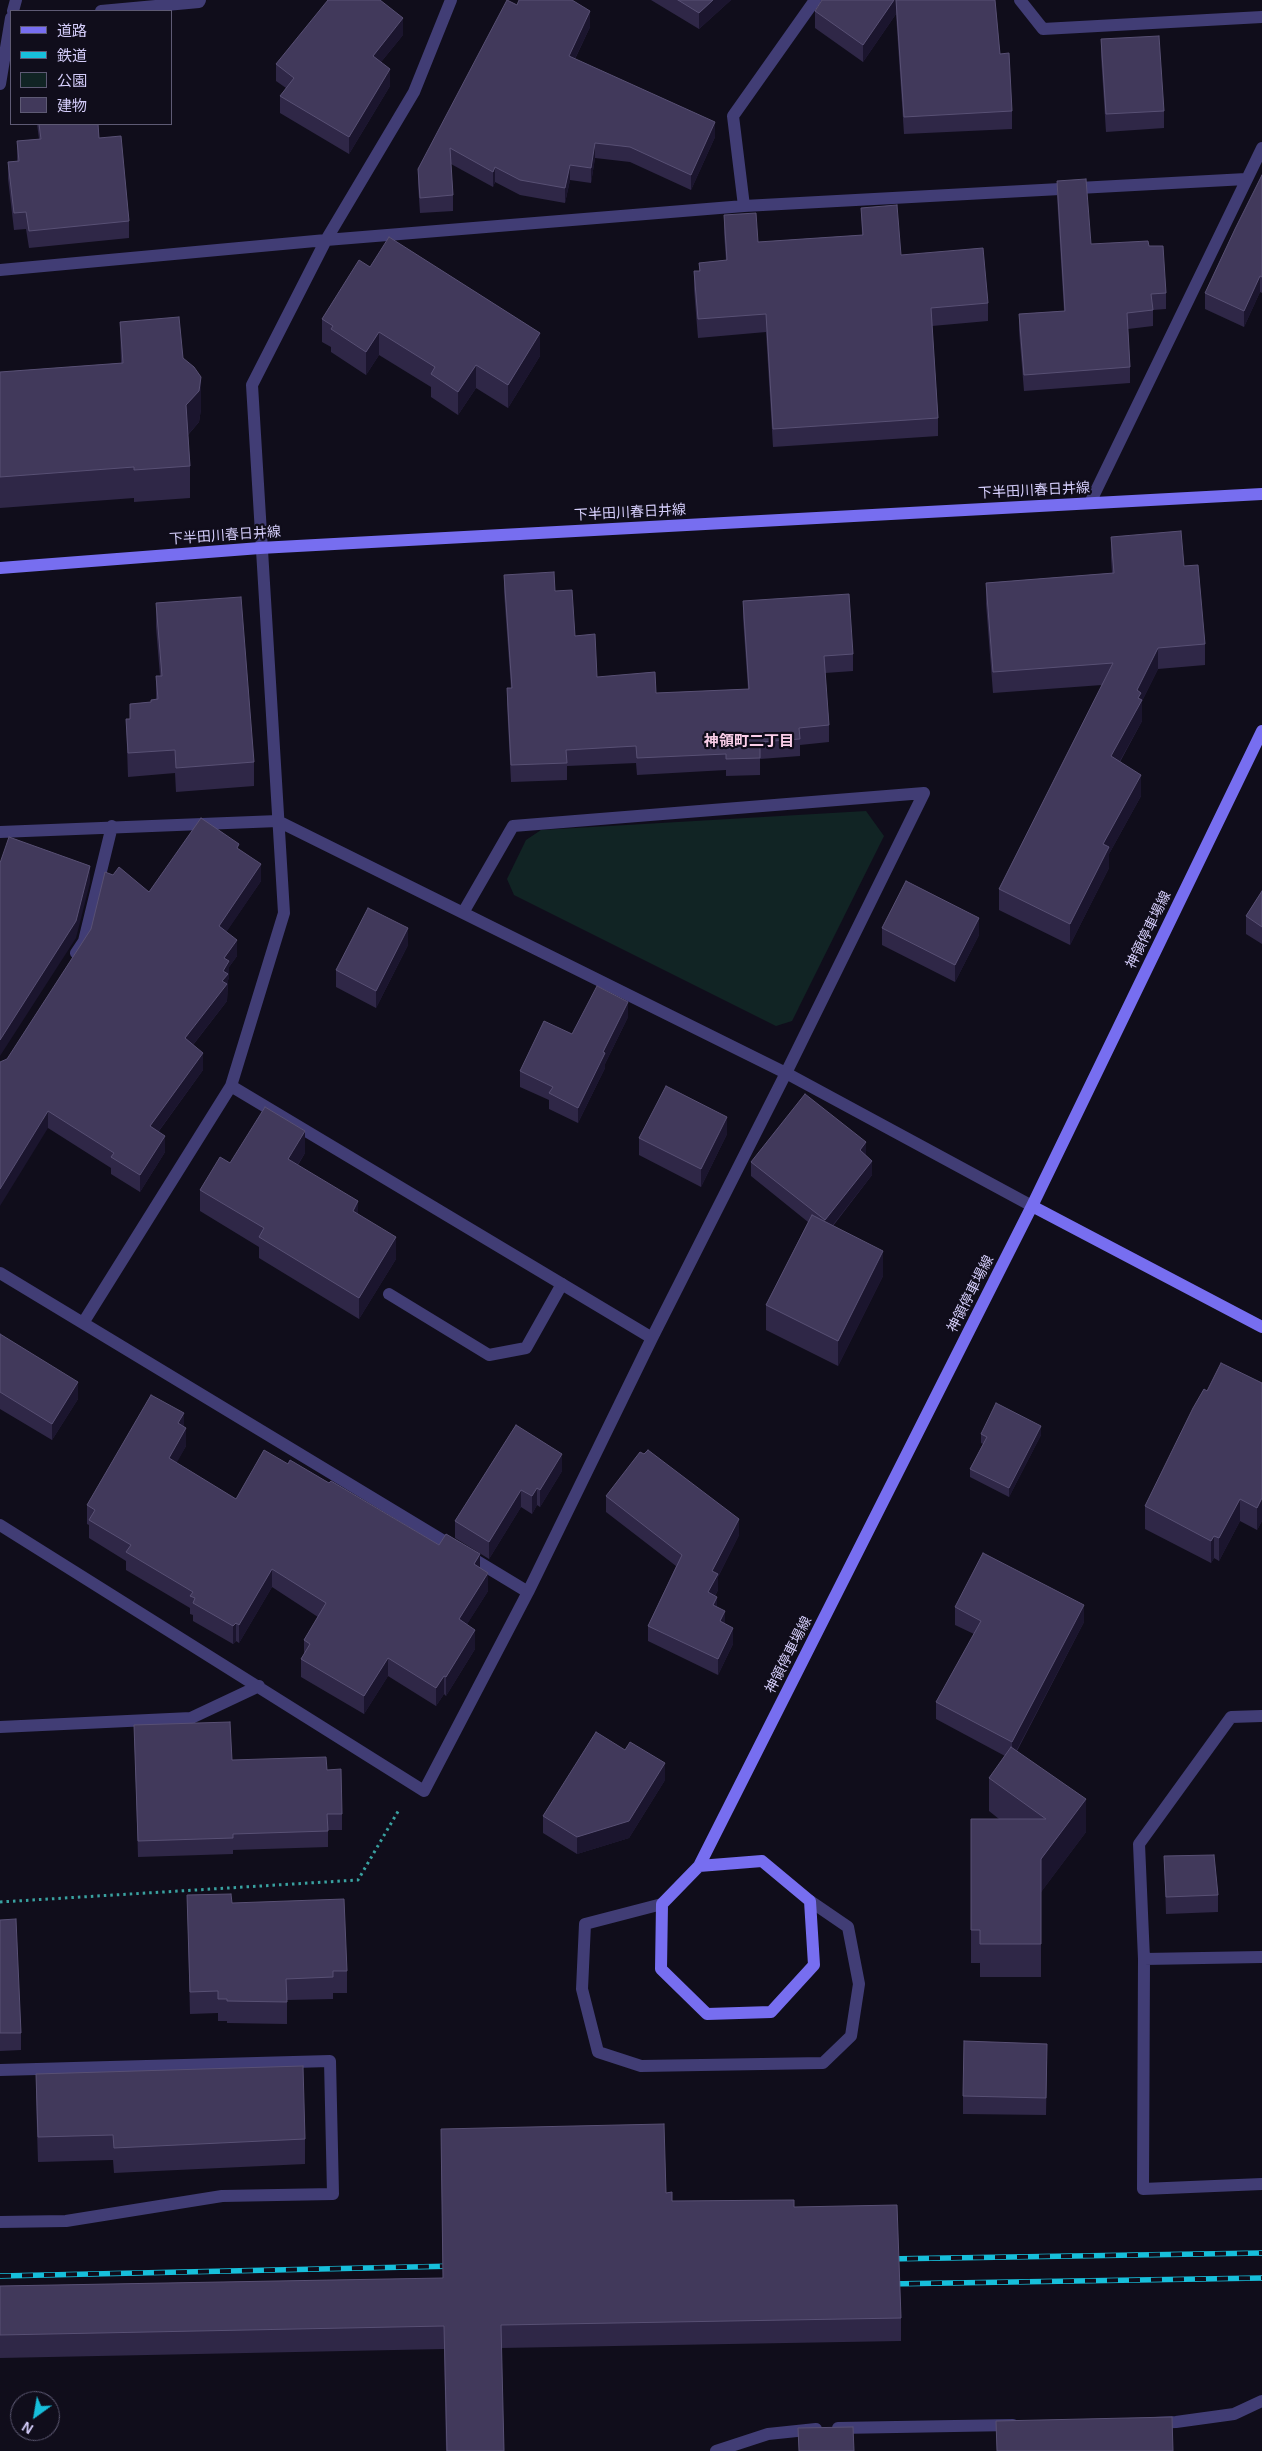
<!DOCTYPE html>
<html>
<head>
<meta charset="utf-8">
<style>
  body { margin:0 }
  #map { position:relative; width:1262px; height:2451px; overflow:hidden; background:#100d1b; font-family:Helvetica,"Noto Sans JP",sans-serif }
  canvas { display:block }
  .legend { position:absolute; left:10px; top:10px; width:162px; height:115px; box-sizing:border-box; background:#100d1b; border:1px solid #5e5a74; margin:0; padding:6px 9px; list-style:none; font-size:15px; color:#d4cdfa }
  .legend li { display:flex; align-items:center; gap:10px; height:25px }
  .legend b { width:25px; border:1px solid #5e5a74 }
  .north { position:absolute; left:10px; top:2391px; width:50px; height:50px; box-sizing:border-box; background:#100d1b; border:1px solid #5e5a74; border-radius:50%; rotate:212deg; font-size:14px; font-weight:700; line-height:20px; text-align:center; color:#d4cdfa }
  .north::after { content:''; display:block; margin:auto; width:18px; height:22px; background:#17bfdb; clip-path:polygon(50% 0,100% 100%,50% 72%,0 100%) }
</style>
</head>
<body>
<div id="map">
<canvas width="1262" height="2451"></canvas>
<ul class="legend">
<li><b style="height:6px;background:#776ef0"></b>道路</li>
<li><b style="height:6px;background:#17bfdb"></b>鉄道</li>
<li><b style="height:14px;background:#112424"></b>公園</li>
<li><b style="height:14px;background:#41395b"></b>建物</li>
</ul>
<div class="north">N</div>
</div>
<script>
const g = document.querySelector('canvas').getContext('2d');
g.lineJoin = 'round';
function fillPath(path, color) {
  g.fillStyle = color;
  g.fill(path, 'evenodd');
}
function shape(rows) {
  const path = new Path2D();
  for (const r of rows) {
    path.moveTo(r[0], r[1]);
    for (let i = 2; i < r.length; i += 2) path.lineTo(r[i], r[i + 1]);
  }
  return path;
}
function stroke(path, color, width, dash) {
  g.strokeStyle = color;
  g.lineWidth = width;
  g.lineCap = dash ? 'butt' : 'round';
  g.setLineDash(dash || []);
  g.stroke(path);
}
function write(font, color, halo, rows, align = 'center') {
  g.font = font + ' Helvetica,"Noto Sans JP",sans-serif';
  g.lineWidth = 4.5;
  g.setLineDash([]);
  g.textBaseline = 'middle';
  g.strokeStyle = halo;
  g.fillStyle = color;
  for (const [text, x, y, turn = 0] of rows) {
    g.save();
    g.translate(x, y);
    g.rotate((+turn || 0) * Math.PI / 180);
    g.textAlign = isNaN(turn) ? turn : align;
    if (halo) g.strokeText(text, 0, 0);
    g.fillText(text, 0, 0);
    g.restore();
  }
}
fillPath(shape([
  [866,811,884,836,792,1021,776,1026,514,895,507,879,526,840,541,830]
]), '#112424');
stroke(shape([
  [0,1902,358,1880,400,1808]
]), '#39a1a0', 3, [2.5, 4]);
stroke(shape([
  [389,1294,489,1355,526,1348,562,1284],
  [662,1904,585,1924,582,1989,598,2052,641,2066,823,2063,851,2036,859,1984,848,1927,810,1901],
  [1155,2423,1176,2422,1234,2414,1262,2401],
  [838,2428,1013,2425],
  [716,2451,768,2434,816,2429]
]), '#413d75', 12);
stroke(shape([
  [1020,0,1043,29,1262,17],
  [13,11,16,0],
  [101,11,199,2,200,0],
  [0,84,11,18],
  [744,206,733,116,815,0],
  [0,270,326,240,744,206,1246,179],
  [1090,503,1262,148],
  [0,832,278,821,786,1073,1032,1206],
  [464,911,513,826,924,793],
  [76,953,84,941,112,826],
  [231,1086,652,1338],
  [0,1273,528,1592],
  [83,1323,231,1086,284,913,252,385,326,240,414,92,451,0],
  [0,1525,424,1791,528,1592,652,1338,786,1073,924,793],
  [1262,1716,1231,1717,1139,1844,1144,1959,1143,2189,1262,2184],
  [0,1727,191,1718,259,1686],
  [1144,1959,1262,1957],
  [0,2070,330,2061,333,2194,222,2196,66,2221,0,2222]
]), '#413d75', 12);
stroke(shape([
  [0,568,260,548,1262,494],
  [1032,1206,1262,1327],
  [699,1866,762,1861,810,1901,814,1965,771,2012,707,2014,661,1969,662,1904,699,1866,1032,1206,1262,731]
]), '#776ef0', 12);
const rail = shape([
  [885,2259,1262,2253],
  [0,2276,457,2266],
  [887,2284,1262,2278]
]);
stroke(rail, '#17bfdb', 5.5);
stroke(rail, '#100d1b', 4, [11]);
fillPath(shape([
  [651,0,731,0,699,29],
  [822,0,995,0,1000,54,1012,111,1012,129,904,134,896,14,863,62,815,28,815,11],
  [517,5,590,27,575,59,715,137,691,190,630,162,595,158,591,183,570,180,565,203,520,195,495,182,493,187,451,164,453,195,453,211,420,213,418,184,418,169],
  [403,35,381,62,390,86,349,154,280,113,280,96,286,88,276,81,276,64],
  [1101,39,1164,111,1164,128,1106,132,1101,56],
  [37,124,98,124,99,138,129,221,129,238,29,248,26,229,14,230,8,179,8,162,17,161,17,141,39,139],
  [1262,175,1262,293,1260,292,1244,327,1205,309,1205,293],
  [1057,181,1091,244,1166,293,1166,309,1153,310,1153,326,1128,329,1130,367,1130,383,1024,391,1019,331,1019,314,1064,311,1057,197],
  [861,208,901,255,988,303,988,321,932,326,938,418,938,436,773,447,766,332,698,338,694,289,694,271,699,271,699,263,726,260,724,233,724,215,758,242,862,235],
  [370,267,540,356,508,408,476,388,458,415,431,397,431,387,379,355,366,375,331,352,331,347,322,342,322,319],
  [120,322,183,358,201,409,199,422,188,435,190,466,190,498,134,502,134,498,0,508,0,372,121,363],
  [1111,537,1184,566,1205,644,1205,665,1158,669,1142,701,1142,721,1120,762,1141,796,1109,854,1109,868,1070,945,999,910,999,889,1102,685,993,693,986,604,986,583,1112,573,1111,558],
  [504,575,555,591,575,636,597,677,656,693,748,689,743,618,743,601,853,654,853,671,825,673,829,725,829,742,800,745,800,756,760,759,760,775,726,776,726,770,637,775,636,763,567,766,567,780,511,782,507,705,507,688,511,688,504,592],
  [156,603,254,762,254,786,176,792,175,773,128,777,126,719,130,719,130,704,151,702,156,699,156,676,160,676,156,627],
  [239,849,261,881,226,932,237,956,229,967,229,978,228,980,227,1001,193,1045,203,1070,159,1131,165,1152,140,1192,111,1174,111,1168,48,1128,7,1059,149,892],
  [1262,891,1262,944,1246,934,1246,916],
  [882,928,979,935,955,982,882,945],
  [408,945,376,1008,336,987,336,970],
  [628,1017,605,1064,605,1068,578,1123,549,1109,549,1100,520,1087,520,1071,572,1034],
  [727,1134,701,1187,639,1155,639,1138],
  [305,1153,298,1165,358,1214,396,1259,359,1319,259,1258,259,1247,200,1211,200,1190,230,1163],
  [866,1155,872,1175,833,1226,883,1276,838,1366,766,1330,766,1305,808,1222,751,1176,751,1162],
  [0,1334,78,1399,52,1440,0,1409],
  [1262,1383,1262,1521,1257,1530,1240,1521,1219,1561,1214,1558,1211,1563,1145,1529,1145,1506,1207,1391],
  [516,1425,562,1471,540,1507,537,1505,532,1514,521,1507,489,1559,455,1538,455,1521],
  [184,1426,186,1446,176,1463,236,1499,288,1464,480,1568,488,1591,467,1624,475,1649,446,1696,444,1694,436,1706,388,1676,364,1714,301,1677,301,1659,304,1654,304,1640,318,1617,272,1587,239,1643,236,1641,233,1644,193,1621,193,1615,190,1614,190,1608,126,1570,126,1561,89,1538,89,1525,87,1524,87,1505],
  [981,1434,1041,1435,1009,1497,970,1477,970,1469,983,1444,981,1443],
  [606,1496,739,1535,718,1577,718,1590,715,1596,717,1607,725,1624,733,1644,718,1675,648,1641,648,1626,676,1566,606,1512],
  [955,1607,1084,1622,1017,1751,1086,1832,1041,1892,1041,1977,980,1977,980,1963,971,1963,971,1819,999,1819,989,1811,989,1778,1005,1756,936,1719,936,1702,974,1634,955,1625],
  [134,1725,232,1760,327,1770,342,1814,342,1830,328,1830,328,1847,233,1850,233,1854,138,1857],
  [665,1780,629,1838,577,1854,543,1833,543,1816],
  [1164,1856,1218,1895,1218,1912,1166,1914],
  [187,1895,232,1903,347,1971,347,1993,333,1993,333,1999,287,2000,287,2024,227,2023,227,2021,218,2021,218,2013,190,2014],
  [0,1920,21,2033,21,2050,0,2051],
  [1047,2061,1046,2115,963,2114,963,2096],
  [36,2074,305,2139,305,2164,114,2173,113,2160,38,2162,36,2099],
  [441,2129,666,2193,672,2201,794,2207,901,2318,901,2341,501,2348,504,2451,446,2451,444,2349,0,2358,0,2286,443,2278]
]), '#2f2747');
fillPath(shape([
  [713,0,731,0,699,29,699,13],
  [894,0,896,0,896,14,863,62,863,45],
  [590,11,590,27,569,71,569,56],
  [403,18,403,35,373,72,373,56],
  [390,69,390,86,349,154,349,137],
  [715,122,715,137,691,190,691,175],
  [595,143,595,158,591,183,591,168],
  [570,165,570,180,565,203,565,188],
  [495,167,495,182,493,187,493,172],
  [1260,276,1260,292,1244,327,1244,311],
  [379,332,379,355,366,375,366,352],
  [540,333,540,356,508,408,508,385],
  [476,365,476,388,458,415,458,392],
  [201,377,201,409,199,422,186,437,186,405],
  [1158,648,1158,669,1142,701,1142,721,1111,777,1111,756,1137,690],
  [1141,775,1141,796,1109,854,1109,868,1070,945,1070,924,1103,844],
  [261,864,261,881,219,943,219,926],
  [90,866,90,883,76,938,0,1056,0,1040],
  [979,918,979,935,955,982,955,965],
  [408,928,408,945,376,1008,376,991],
  [237,940,237,956,229,967,229,978,228,980,227,1001,185,1055,185,1038,223,971,224,958],
  [628,1002,628,1017,605,1064,605,1068,578,1123,578,1108,603,1052],
  [203,1053,203,1070,150,1143,150,1126],
  [48,1111,48,1128,0,1206,0,1189],
  [727,1117,727,1134,701,1187,701,1169],
  [305,1131,305,1153,288,1180,288,1159],
  [165,1136,165,1152,140,1192,140,1175],
  [866,1142,866,1157,860,1150],
  [872,1161,872,1175,825,1235,825,1220],
  [358,1201,358,1223,353,1211],
  [396,1237,396,1259,359,1319,359,1298],
  [883,1251,883,1276,838,1366,838,1341],
  [78,1382,78,1399,52,1440,52,1424],
  [184,1413,184,1432,178,1423],
  [1041,1426,1041,1435,1009,1497,1009,1488],
  [186,1428,186,1446,169,1477,169,1458],
  [562,1454,562,1471,540,1507,540,1490],
  [537,1488,537,1505,532,1514,532,1496],
  [521,1490,521,1507,489,1559,489,1542],
  [1262,1498,1262,1521,1257,1530,1257,1508],
  [1240,1499,1240,1521,1219,1561,1219,1538],
  [739,1519,739,1535,718,1577,718,1590,708,1608,708,1592,712,1571],
  [1214,1536,1214,1558,1211,1563,1211,1541],
  [480,1554,480,1572,474,1564],
  [272,1569,272,1587,239,1643,239,1625],
  [488,1573,488,1591,459,1637,459,1619],
  [717,1597,717,1613,713,1605],
  [1084,1605,1084,1622,1012,1759,1012,1742],
  [725,1611,725,1627,720,1621],
  [236,1623,236,1641,233,1644,233,1626],
  [733,1628,733,1644,718,1675,718,1659],
  [475,1630,475,1649,446,1696,446,1677],
  [388,1658,388,1676,364,1714,364,1696],
  [444,1676,444,1694,436,1706,436,1688],
  [665,1763,665,1780,629,1838,577,1854,577,1837],
  [1086,1799,1086,1832,1041,1892,1041,1977,1041,1859]
]), '#1b152e');
const building = shape([
  [328,0,380,0,403,18,373,56,390,69,349,137,280,96,294,78,276,64,328,0],
  [507,0,517,5,519,0,572,0,590,11,569,56,715,122,691,175,630,147,595,143,591,168,570,165,565,188,520,180,495,167,493,172,450,148,453,195,420,198,418,169,507,0],
  [678,0,713,0,699,13,678,0],
  [822,0,894,0,863,45,815,11,822,0],
  [896,0,995,0,1000,54,1009,53,1012,111,904,117,896,0],
  [1159,36,1164,111,1106,114,1101,39,1159,36],
  [39,124,98,124,99,138,121,136,129,221,29,231,26,212,14,213,8,162,19,161,17,141,41,139,39,124],
  [1262,175,1262,277,1260,276,1244,311,1205,293,1235,229,1262,175],
  [1086,179,1091,244,1148,241,1149,246,1163,246,1166,293,1151,294,1153,310,1127,313,1130,367,1024,375,1019,314,1065,311,1057,181,1086,179],
  [897,205,901,255,983,248,988,303,931,308,938,418,773,429,766,314,698,319,694,271,700,271,699,263,727,260,724,215,756,213,758,242,863,235,861,208,897,205],
  [389,237,540,333,508,385,476,365,458,392,431,374,435,367,379,332,366,352,331,329,333,326,322,319,359,260,370,267,389,237],
  [179,317,183,358,194,367,201,377,199,391,186,405,190,466,134,470,134,467,0,477,0,372,123,363,120,322,179,317],
  [1181,531,1184,566,1198,565,1205,644,1158,648,1137,690,1141,693,1138,698,1142,700,1111,756,1141,775,1103,844,1109,847,1070,924,999,889,1113,663,993,672,986,583,1114,573,1111,537,1181,531],
  [554,572,555,591,572,590,575,636,595,634,597,677,655,672,656,693,749,689,743,601,849,594,853,654,824,656,829,725,799,728,800,739,760,742,760,758,726,759,726,754,637,758,636,746,566,750,567,763,511,765,507,688,512,688,504,575,554,572],
  [241,597,254,762,176,768,175,750,128,753,126,719,130,719,130,704,151,702,151,700,158,699,156,676,162,676,156,603,241,597],
  [201,818,239,844,237,848,261,864,219,926,237,940,224,958,229,961,223,971,228,974,222,981,227,984,185,1038,203,1053,150,1126,165,1136,140,1175,111,1157,114,1153,48,1111,0,1189,0,1062,7,1059,91,929,105,872,113,875,119,867,149,892,201,818],
  [9,837,90,866,76,921,0,1040,0,863,9,837],
  [906,881,979,918,955,965,882,928,906,881],
  [1262,891,1262,927,1246,916,1262,891],
  [368,908,408,928,376,991,336,970,368,908],
  [597,986,628,1002,603,1052,605,1053,578,1108,549,1093,553,1087,520,1071,544,1021,572,1034,597,986],
  [666,1086,727,1117,701,1169,639,1138,666,1086],
  [805,1094,866,1142,860,1150,872,1161,825,1220,751,1162,805,1094],
  [265,1107,305,1131,288,1159,358,1201,353,1211,396,1237,359,1298,259,1237,264,1228,200,1190,220,1157,230,1163,265,1107],
  [812,1215,883,1251,838,1341,766,1305,812,1215],
  [0,1334,78,1382,52,1424,0,1392,0,1334],
  [1221,1363,1262,1383,1262,1498,1257,1508,1240,1499,1219,1538,1214,1536,1211,1541,1145,1506,1193,1408,1204,1389,1207,1391,1221,1363],
  [151,1395,184,1413,178,1423,186,1428,169,1458,236,1499,264,1450,288,1464,290,1460,329,1483,331,1481,439,1545,446,1534,480,1554,474,1564,488,1573,459,1619,475,1630,446,1677,444,1676,436,1688,388,1658,364,1696,301,1659,310,1644,304,1640,326,1603,272,1569,239,1625,236,1623,233,1626,193,1603,195,1598,190,1596,193,1592,126,1552,131,1545,89,1520,95,1510,87,1505,151,1395],
  [996,1403,1041,1426,1009,1488,970,1469,987,1437,981,1434,996,1403],
  [516,1425,562,1454,540,1490,537,1488,532,1496,521,1490,489,1542,455,1521,516,1425],
  [648,1450,739,1519,712,1571,718,1574,708,1592,717,1597,713,1605,725,1611,720,1621,733,1628,718,1659,648,1626,682,1555,606,1496,640,1452,644,1454,648,1450],
  [983,1553,1084,1605,1012,1742,936,1702,981,1621,955,1607,983,1553],
  [230,1722,232,1760,326,1757,327,1770,341,1769,342,1814,327,1814,328,1831,233,1834,233,1838,138,1841,134,1725,230,1722],
  [596,1732,625,1750,630,1742,665,1763,629,1821,577,1837,543,1816,596,1732],
  [1011,1747,1086,1799,1041,1859,1041,1944,980,1944,980,1930,971,1930,971,1819,1046,1819,989,1778,1011,1747],
  [1214,1855,1218,1895,1166,1897,1164,1856,1214,1855],
  [231,1894,232,1903,344,1899,347,1971,333,1971,333,1977,286,1979,287,2002,227,2001,227,1999,218,1999,218,1991,190,1992,187,1895,231,1894],
  [16,1919,21,2033,0,2033,0,1920,16,1919],
  [964,2041,1047,2044,1046,2098,963,2096,964,2041],
  [303,2066,305,2139,114,2148,113,2135,38,2137,36,2074,303,2066],
  [664,2124,666,2193,672,2192,672,2201,794,2200,794,2207,897,2205,901,2318,501,2325,504,2451,447,2451,444,2326,0,2335,0,2286,443,2278,441,2129,664,2124],
  [1172,2417,1173,2451,997,2451,996,2421,1172,2417],
  [853,2427,854,2451,799,2451,798,2428,853,2427]
]);
fillPath(building, '#41395b');
stroke(building, '#585074', 1);
write('14px', '#d4cdfa', '#100d1b', [
  ["下半田川春日井線",1034,491,-3],
  ["下半田川春日井線",630,513,-3],
  ["下半田川春日井線",225,536,-4],
  ["神領停車場線",1149,930,-64],
  ["神領停車場線",971,1294,-63],
  ["神領停車場線",789,1655,-63]
]);
write('bold 15px', '#facee8', '#100d1b', [
  ["神領町二丁目",749,742]
]);
</script>
</body>
</html>
